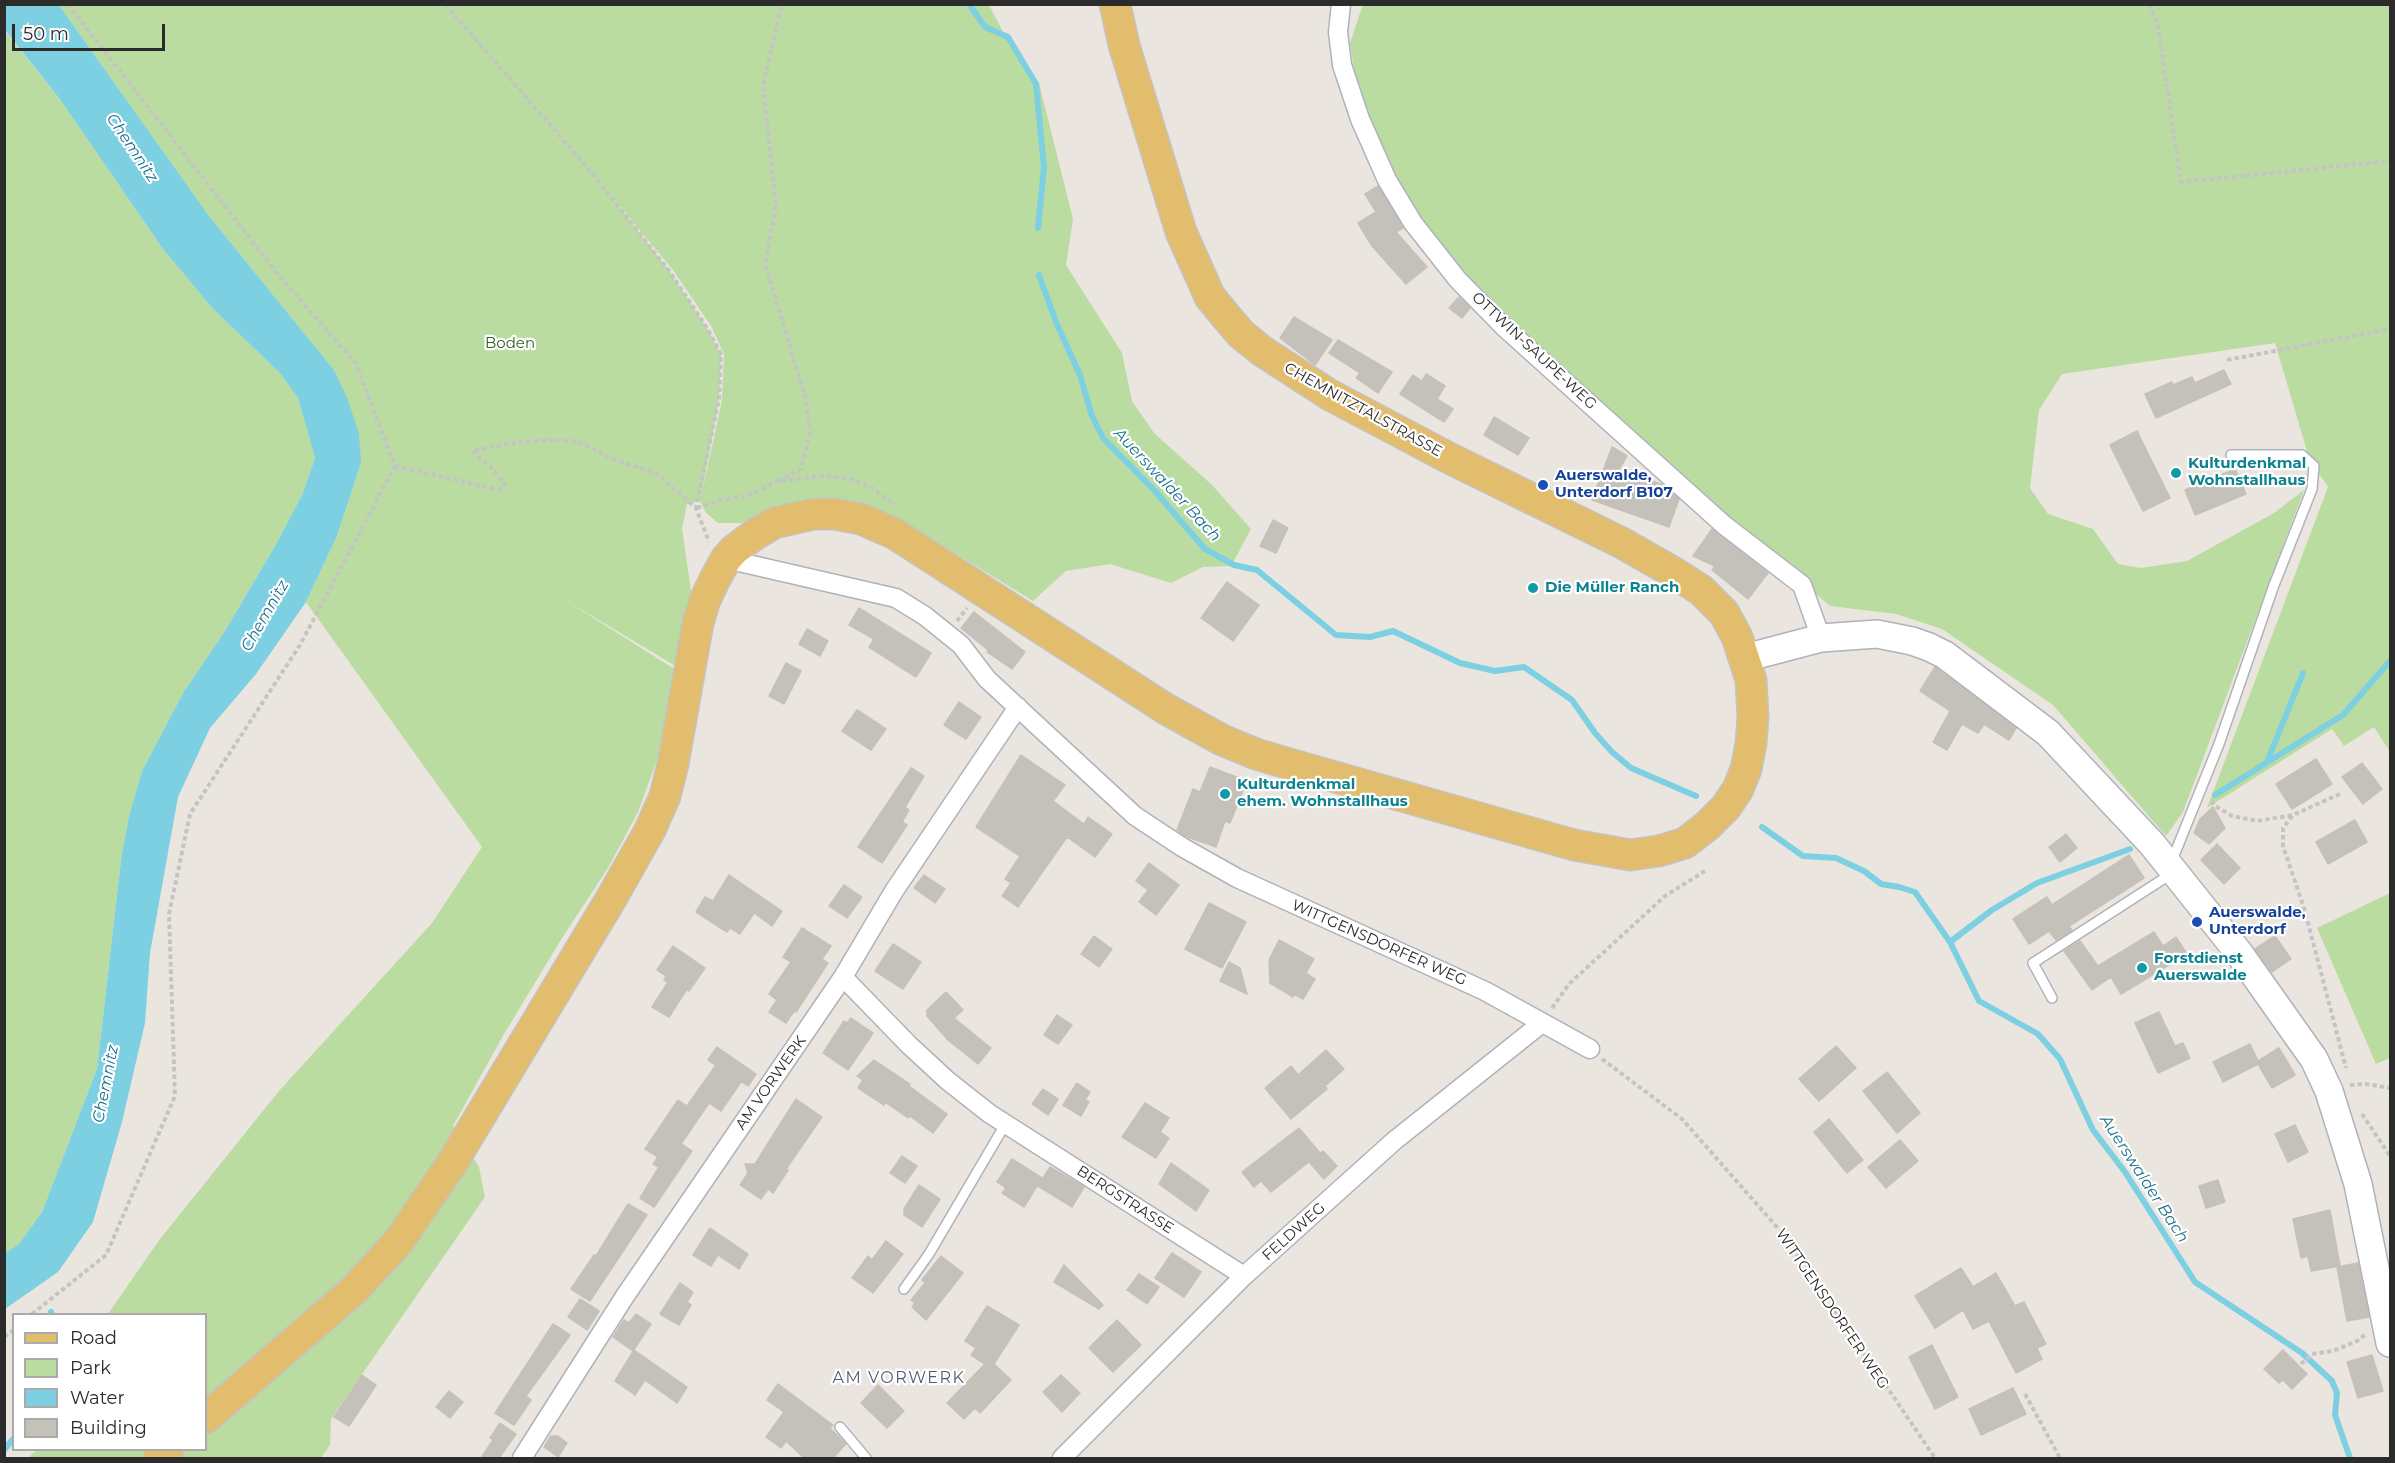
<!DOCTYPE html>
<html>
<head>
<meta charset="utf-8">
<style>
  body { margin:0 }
  #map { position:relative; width:2395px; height:1463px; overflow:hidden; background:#ebe5df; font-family:Montserrat,sans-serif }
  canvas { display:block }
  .frame { position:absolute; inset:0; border:6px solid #2b2b2b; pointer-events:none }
  .legend { position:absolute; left:12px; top:1313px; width:195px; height:138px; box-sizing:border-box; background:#fff; border:2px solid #aaa; margin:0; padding:8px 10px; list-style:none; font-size:18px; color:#2b2b2b }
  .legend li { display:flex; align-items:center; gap:12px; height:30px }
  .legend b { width:30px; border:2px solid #aaa }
  .scale { position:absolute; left:12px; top:24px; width:153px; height:27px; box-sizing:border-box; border:3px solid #2b2b2b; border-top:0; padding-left:8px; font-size:18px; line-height:21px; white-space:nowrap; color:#2b2b2b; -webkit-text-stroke:4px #fff; paint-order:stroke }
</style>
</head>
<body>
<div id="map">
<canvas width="2395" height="1463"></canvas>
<div class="frame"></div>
<ul class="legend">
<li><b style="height:8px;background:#e2bd6d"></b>Road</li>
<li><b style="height:16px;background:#badca1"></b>Park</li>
<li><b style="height:16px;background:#7dd0e2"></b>Water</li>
<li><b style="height:16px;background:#c4c0ba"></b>Building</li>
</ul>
<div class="scale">50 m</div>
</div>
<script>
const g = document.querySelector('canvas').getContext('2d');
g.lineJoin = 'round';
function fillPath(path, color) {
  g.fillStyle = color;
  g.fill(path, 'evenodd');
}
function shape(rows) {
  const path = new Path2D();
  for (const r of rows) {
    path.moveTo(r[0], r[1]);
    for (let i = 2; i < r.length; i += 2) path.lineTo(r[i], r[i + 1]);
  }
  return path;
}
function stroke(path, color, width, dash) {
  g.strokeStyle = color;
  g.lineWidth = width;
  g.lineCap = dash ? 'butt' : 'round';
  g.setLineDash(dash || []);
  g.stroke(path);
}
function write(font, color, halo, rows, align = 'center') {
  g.font = font + ' Montserrat,sans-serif';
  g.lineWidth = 4.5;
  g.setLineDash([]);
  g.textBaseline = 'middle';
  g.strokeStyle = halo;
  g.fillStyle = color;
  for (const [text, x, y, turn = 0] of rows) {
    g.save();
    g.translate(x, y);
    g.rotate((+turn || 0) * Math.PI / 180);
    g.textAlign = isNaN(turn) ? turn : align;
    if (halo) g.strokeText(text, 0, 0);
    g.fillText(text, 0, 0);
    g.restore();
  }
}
fillPath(shape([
  [1363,4,2390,5,2390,752,2374,727,2344,746,2332,729,2207,808,2328,487,2309,458,2275,343,2062,374,2039,410,2030,488,2048,514,2093,529,2118,564,2141,568,2187,561,2274,513,2304,490,2183,812,2166,836,2053,705,1942,629,1896,614,1830,606,1628,433,1481,297,1418,221,1390,167,1371,121,1355,76,1350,43],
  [59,5,989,5,1011,47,1039,83,1073,219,1066,265,1122,353,1132,401,1154,433,1212,485,1251,529,1231,566,1203,567,1171,583,1110,564,1066,571,1033,601,912,527,762,514,741,523,718,523,706,513,700,501,687,504,682,528,692,598,677,667,562,598,676,670,661,749,638,812,608,868,562,938,504,1034,453,1126,479,1167,485,1197,331,1419,330,1445,321,1458,28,1458,37,1450,206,1450,206,1314,108,1314,160,1239,279,1091,432,923,482,847,306,602,337,536,361,463,334,370,209,216],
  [611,196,673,270,711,326,724,354,722,400,701,497,719,399,721,354,707,328,670,272],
  [4,30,59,98,163,249,213,309,279,372,298,398,315,458,303,493,275,546,225,631,183,693,142,771,121,860,97,1069,42,1212,19,1244,5,1253],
  [2390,893,2390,1058,2376,1064,2317,928]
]), '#badca1');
fillPath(shape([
  [59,5,209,216,334,370,348,400,359,434,361,463,337,536,306,602,256,674,210,728,178,797,150,953,145,1023,122,1122,93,1222,58,1272,5,1309,5,1253,19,1244,42,1212,97,1069,121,860,129,817,142,771,183,693,225,631,275,546,303,493,315,458,298,398,279,372,213,309,163,249,59,98,5,30,5,5]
]), '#7dd0e2');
stroke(shape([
  [969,4,985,27,1008,37,1036,84,1044,167,1038,228],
  [1039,275,1056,322,1080,375,1092,416,1103,438,1154,490,1205,549,1234,565,1257,570,1336,635,1370,637,1393,631,1460,663,1495,671,1524,667,1572,700,1595,733,1612,752,1631,768,1696,796],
  [2267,762,2303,673],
  [2215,795,2343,715,2390,661],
  [1762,827,1803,856,1836,858,1864,871,1881,884,1899,887,1915,892,1950,942,1979,1001,2038,1034,2060,1059,2093,1130,2125,1172,2195,1282,2302,1353,2332,1381,2337,1393,2335,1415,2350,1458],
  [1950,942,1992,910,2037,883,2130,849],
  [51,1312,52,1314],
  [4,1450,14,1438]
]), '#7dd0e2', 6);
const building = shape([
  [1378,186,1403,228,1396,232,1427,267,1406,284,1372,246,1358,223,1376,212,1365,194,1378,186],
  [1459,297,1470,308,1462,318,1449,308,1459,297],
  [1294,317,1332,340,1315,365,1280,338,1294,317],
  [1338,340,1392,372,1378,393,1356,378,1360,373,1329,353,1338,340],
  [2224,370,2231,384,2156,418,2145,394,2172,382,2173,385,2192,377,2195,383,2224,370],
  [1426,374,1445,386,1437,399,1453,409,1444,422,1400,394,1413,375,1422,381,1426,374],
  [1494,417,1529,438,1518,455,1484,435,1494,417],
  [2137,431,2170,498,2143,511,2110,445,2137,431],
  [1612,447,1627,456,1619,470,1661,484,1679,499,1669,527,1592,500,1612,447],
  [2235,469,2246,494,2195,515,2185,490,2235,469],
  [1273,520,1288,528,1276,553,1260,546,1273,520],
  [1712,529,1768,573,1748,599,1712,570,1715,566,1693,556,1712,529],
  [1227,582,1259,605,1233,641,1201,618,1227,582],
  [859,608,931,653,916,677,869,647,874,639,849,625,859,608],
  [974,612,1025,652,1012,669,987,652,988,650,961,628,974,612],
  [807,629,828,641,820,656,799,644,807,629],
  [786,663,801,671,784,704,769,696,786,663],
  [1935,667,2016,728,2009,740,1984,724,1978,733,1962,724,1947,750,1933,742,1950,711,1920,691,1935,667],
  [959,702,981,717,966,739,944,725,959,702],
  [857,710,886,729,871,750,842,731,857,710],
  [1021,755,1065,785,1053,801,1084,824,1088,817,1112,834,1095,857,1067,837,1018,907,1002,896,1011,883,1005,879,1020,856,976,827,1021,755],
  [2316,759,2332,784,2292,809,2276,784,2316,759],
  [2362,763,2382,789,2363,804,2342,777,2362,763],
  [1210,767,1247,781,1230,823,1225,821,1216,847,1185,836,1177,830,1193,789,1200,792,1210,767],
  [911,768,924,776,905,807,909,810,902,822,907,825,882,863,858,847,911,768],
  [2213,807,2225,828,2209,844,2194,833,2200,819,2213,807],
  [2355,820,2367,842,2328,864,2316,842,2355,820],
  [2066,834,2077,848,2060,862,2049,847,2066,834],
  [2217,844,2240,868,2224,884,2201,860,2217,844],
  [2129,855,2144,878,2069,926,2072,930,2056,940,2049,931,2029,944,2013,919,2047,897,2052,905,2129,855],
  [1149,863,1179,885,1156,915,1139,902,1148,890,1136,881,1149,863],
  [729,875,782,911,772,926,754,913,740,934,730,928,727,932,696,912,705,897,713,901,729,875],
  [924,875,945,889,935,903,914,888,924,875],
  [844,885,862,897,847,918,829,906,844,885],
  [1209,903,1246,922,1222,968,1185,949,1209,903],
  [802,928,831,946,822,959,828,963,796,1012,794,1011,786,1023,769,1012,777,1000,769,994,791,962,783,957,802,928],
  [2154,932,2163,946,2176,937,2187,954,2121,994,2111,977,2092,990,2064,951,2080,941,2098,966,2154,932],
  [1094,936,1112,949,1099,967,1081,954,1094,936],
  [2275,936,2291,959,2272,972,2255,949,2275,936],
  [1279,940,1314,959,1306,973,1315,979,1303,999,1294,994,1293,997,1270,983,1269,960,1279,940],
  [893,944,921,962,903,989,875,971,893,944],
  [673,946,705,968,689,991,687,989,669,1017,652,1007,668,982,664,980,666,976,657,970,673,946],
  [1229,962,1240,968,1247,994,1220,981,1229,962],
  [946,992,963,1010,954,1018,991,1048,978,1064,948,1040,927,1016,927,1010,946,992],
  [2159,1012,2175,1046,2183,1043,2190,1058,2158,1073,2135,1023,2159,1012],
  [1057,1015,1072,1025,1058,1044,1044,1035,1057,1015],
  [851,1018,873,1033,848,1070,823,1053,844,1021,847,1023,851,1018],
  [2250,1044,2258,1061,2279,1048,2295,1075,2272,1088,2258,1064,2223,1082,2213,1062,2250,1044],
  [1836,1046,1856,1068,1819,1101,1799,1079,1836,1046],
  [717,1047,756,1074,748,1086,730,1074,741,1082,721,1111,709,1103,681,1144,692,1151,654,1207,640,1198,659,1167,653,1164,658,1157,645,1149,678,1100,687,1106,716,1065,708,1060,717,1047],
  [1326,1050,1344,1069,1325,1086,1327,1089,1291,1119,1265,1088,1291,1066,1298,1075,1326,1050],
  [874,1060,910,1084,909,1086,947,1114,933,1133,910,1116,908,1118,885,1102,884,1105,858,1088,863,1080,857,1076,874,1060],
  [1887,1072,1920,1113,1897,1133,1863,1091,1887,1072],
  [1077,1083,1090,1092,1085,1100,1089,1102,1081,1116,1063,1105,1077,1083],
  [1043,1089,1058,1099,1048,1115,1032,1104,1043,1089],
  [796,1099,822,1117,786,1169,788,1170,773,1193,768,1189,761,1199,740,1185,748,1173,745,1164,755,1164,796,1099],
  [1145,1103,1169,1118,1160,1132,1169,1138,1156,1158,1122,1137,1145,1103],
  [1829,1119,1863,1160,1847,1173,1814,1132,1829,1119],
  [2295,1125,2308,1152,2288,1162,2275,1134,2295,1125],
  [1299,1128,1320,1153,1271,1192,1261,1181,1254,1187,1242,1172,1299,1128],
  [1900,1140,1918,1161,1886,1188,1868,1167,1900,1140],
  [1323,1151,1337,1166,1324,1179,1310,1163,1323,1151],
  [902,1156,917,1166,905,1183,890,1173,902,1156],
  [1012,1159,1042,1178,1024,1207,1002,1193,1006,1188,997,1182,1012,1159],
  [1171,1163,1209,1190,1196,1211,1159,1184,1171,1163],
  [1050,1167,1084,1187,1072,1207,1038,1186,1050,1167],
  [2218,1180,2225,1202,2206,1208,2199,1186,2218,1180],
  [919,1185,940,1199,922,1227,904,1215,904,1209,919,1185],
  [628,1204,647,1215,590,1301,571,1289,594,1255,596,1256,628,1204],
  [2330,1210,2340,1266,2311,1271,2308,1256,2301,1258,2293,1219,2330,1210],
  [710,1228,748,1254,739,1269,718,1255,711,1266,693,1255,710,1228],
  [886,1241,903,1254,873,1293,852,1278,868,1256,872,1260,886,1241],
  [1172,1253,1201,1272,1184,1297,1155,1278,1172,1253],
  [941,1256,963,1273,926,1320,912,1307,915,1303,911,1300,925,1283,922,1280,941,1256],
  [2358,1263,2369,1317,2347,1321,2337,1267,2358,1263],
  [1064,1265,1103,1305,1099,1309,1054,1282,1064,1265],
  [1961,1268,1973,1287,1996,1273,2015,1306,2024,1302,2046,1344,2037,1348,2042,1359,2016,1373,1989,1321,1973,1329,1963,1310,1935,1328,1915,1296,1961,1268],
  [1139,1274,1159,1287,1147,1304,1127,1290,1139,1274],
  [680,1283,693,1292,687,1302,691,1305,679,1325,660,1314,680,1283],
  [580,1299,599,1311,587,1330,568,1317,580,1299],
  [987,1306,1019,1325,994,1364,1011,1380,980,1413,975,1408,964,1419,947,1403,985,1364,971,1355,976,1348,965,1341,987,1306],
  [636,1314,651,1324,633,1351,613,1337,624,1320,629,1323,636,1314],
  [1117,1320,1141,1345,1113,1372,1089,1348,1117,1320],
  [553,1324,570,1335,526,1396,531,1400,514,1425,495,1413,553,1324],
  [1932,1345,1958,1397,1935,1409,1909,1357,1932,1345],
  [634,1350,687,1387,677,1403,645,1380,635,1395,615,1381,634,1350],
  [2283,1350,2307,1374,2292,1389,2283,1380,2279,1383,2264,1369,2283,1350],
  [2372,1355,2383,1391,2358,1398,2347,1362,2372,1355],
  [362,1375,376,1385,349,1426,334,1417,362,1375],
  [1061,1375,1080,1393,1062,1412,1043,1392,1061,1375],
  [778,1384,833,1425,830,1428,846,1444,833,1458,804,1458,786,1441,781,1448,766,1437,784,1412,767,1400,778,1384],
  [878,1385,904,1411,887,1428,861,1403,878,1385],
  [2013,1388,2026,1414,1981,1435,1969,1409,2013,1388],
  [449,1391,463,1402,450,1418,436,1407,449,1391],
  [500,1423,516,1434,499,1458,481,1458,493,1440,490,1438,500,1423],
  [551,1436,558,1436,567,1443,558,1457,544,1447,551,1436]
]);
fillPath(building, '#c4c0ba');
stroke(building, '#c7c0b8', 1.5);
const service = shape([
  [2171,863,2219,744,2274,585,2312,489,2314,466,2302,455,2231,455],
  [2052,998,2033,963,2171,874],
  [904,1289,929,1254,1006,1123],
  [840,1427,866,1458]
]);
const minor = shape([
  [1341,4,1338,32,1342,65,1360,119,1387,180,1413,223,1458,280,1504,327,1724,525,1802,585,1821,638],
  [726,559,896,598,925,616,961,645,987,679,1135,816,1182,847,1237,878,1485,991,1590,1049],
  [843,977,909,1045,948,1081,990,1114,1244,1276],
  [522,1458,625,1296,843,977,894,891,1018,707],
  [1062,1458,1244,1276,1394,1141,1542,1023]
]);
const secondary = shape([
  [1745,658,1821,638,1877,634,1912,641,1929,647,1945,655,2048,733,2152,844,2239,953,2314,1059,2329,1091,2358,1184,2390,1343]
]);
const primary = shape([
  [206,1418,354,1290,399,1241,452,1163,611,899,650,830,665,796,673,764,698,623,705,600,715,579,726,559,734,550,754,535,774,523,814,514,834,514,861,519,895,534,1166,709,1222,740,1256,754,1293,765,1574,845,1630,855,1659,851,1685,843,1707,826,1726,807,1738,789,1746,769,1751,744,1753,717,1751,680,1737,637,1724,613,1701,590,1671,571,1622,543,1449,458,1330,395,1262,351,1241,334,1224,314,1210,297,1181,232,1124,45,1115,4],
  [159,1458,168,1450]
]);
stroke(service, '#afb2ba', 12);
stroke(minor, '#afb2ba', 21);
stroke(secondary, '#afb2ba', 30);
stroke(primary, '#c4c4c4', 33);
stroke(shape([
  [445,4,591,172,670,272,707,328,721,354,719,399,696,508],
  [2149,4,2158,26,2181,182,2390,161],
  [2227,360,2390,329],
  [395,466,500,490,505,484,490,466,472,451,511,443,546,440,576,441,611,458,657,474,696,508,709,542],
  [778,481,801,469,810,434,806,400,765,264,776,206,763,85,782,4],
  [697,508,722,500,747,496,778,481,824,476,847,478,871,487,895,505],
  [957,621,967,608],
  [2340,794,2293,815,2283,828,2283,846,2304,908,2346,1068],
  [2211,801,2215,806,2232,816,2257,821,2293,815],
  [1552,1008,1569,984,1665,896,1705,871],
  [1602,1059,1682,1119,1783,1234,1935,1458],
  [2350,1085,2366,1084,2390,1088],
  [2362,1114,2390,1156],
  [32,1314,106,1255,175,1096,169,914,190,814,300,645,395,466,356,364,276,272,68,4],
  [4,1337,14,1330],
  [2301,1364,2312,1354,2333,1351,2357,1341,2366,1334],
  [2025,1394,2060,1458]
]), '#c4c4c4', 4, [4.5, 3]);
stroke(service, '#fff', 9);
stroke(minor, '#fff', 18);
stroke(secondary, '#fff', 27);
stroke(primary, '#e2bd6d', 30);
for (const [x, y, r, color] of [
  [2176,473,6,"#0f9aa8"],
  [1543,485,6,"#1a4fb4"],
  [1533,588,6,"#0f9aa8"],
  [1225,794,6,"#0f9aa8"],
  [2197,922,6,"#1a4fb4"],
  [2142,968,6,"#0f9aa8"]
]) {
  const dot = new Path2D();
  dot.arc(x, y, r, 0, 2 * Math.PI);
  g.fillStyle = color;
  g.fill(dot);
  stroke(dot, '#fff', 2);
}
write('15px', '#346122', '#fff', [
  ["Boden",510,344]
]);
write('15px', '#2b2b2b', '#fff', [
  ["OTTWIN-SAUPE-WEG",1534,351,43],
  ["CHEMNITZTALSTRASSE",1363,410,29],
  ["WITTGENSDORFER WEG",1379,943,24],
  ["AM VORWERK",771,1083,-55],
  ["BERGSTRASSE",1125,1200,33],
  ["FELDWEG",1294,1232,-42],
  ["WITTGENSDORFER WEG",1832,1309,56]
]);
write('bold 15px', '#0d838f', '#fff', [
  ["Kulturdenkmal",2188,464],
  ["Wohnstallhaus",2188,481],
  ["Die Müller Ranch",1545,588],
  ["Kulturdenkmal",1237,785],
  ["ehem. Wohnstallhaus",1237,802],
  ["Forstdienst",2154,959],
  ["Auerswalde",2154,976]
], 'left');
write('bold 15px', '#164399', '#fff', [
  ["Auerswalde,",1555,476],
  ["Unterdorf B107",1555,493],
  ["Auerswalde,",2209,913],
  ["Unterdorf",2209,930]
], 'left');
write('italic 16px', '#1b718e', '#fff', [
  ["Chemnitz",132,148,56],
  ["Auerswalder Bach",1167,485,47],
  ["Chemnitz",265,616,-60],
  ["Chemnitz",106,1084,-79],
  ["Auerswalder Bach",2144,1179,57]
]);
g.letterSpacing = '1.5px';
write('16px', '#505a77', '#fff', [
  ["AM VORWERK",899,1378]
]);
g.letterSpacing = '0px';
</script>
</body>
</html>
